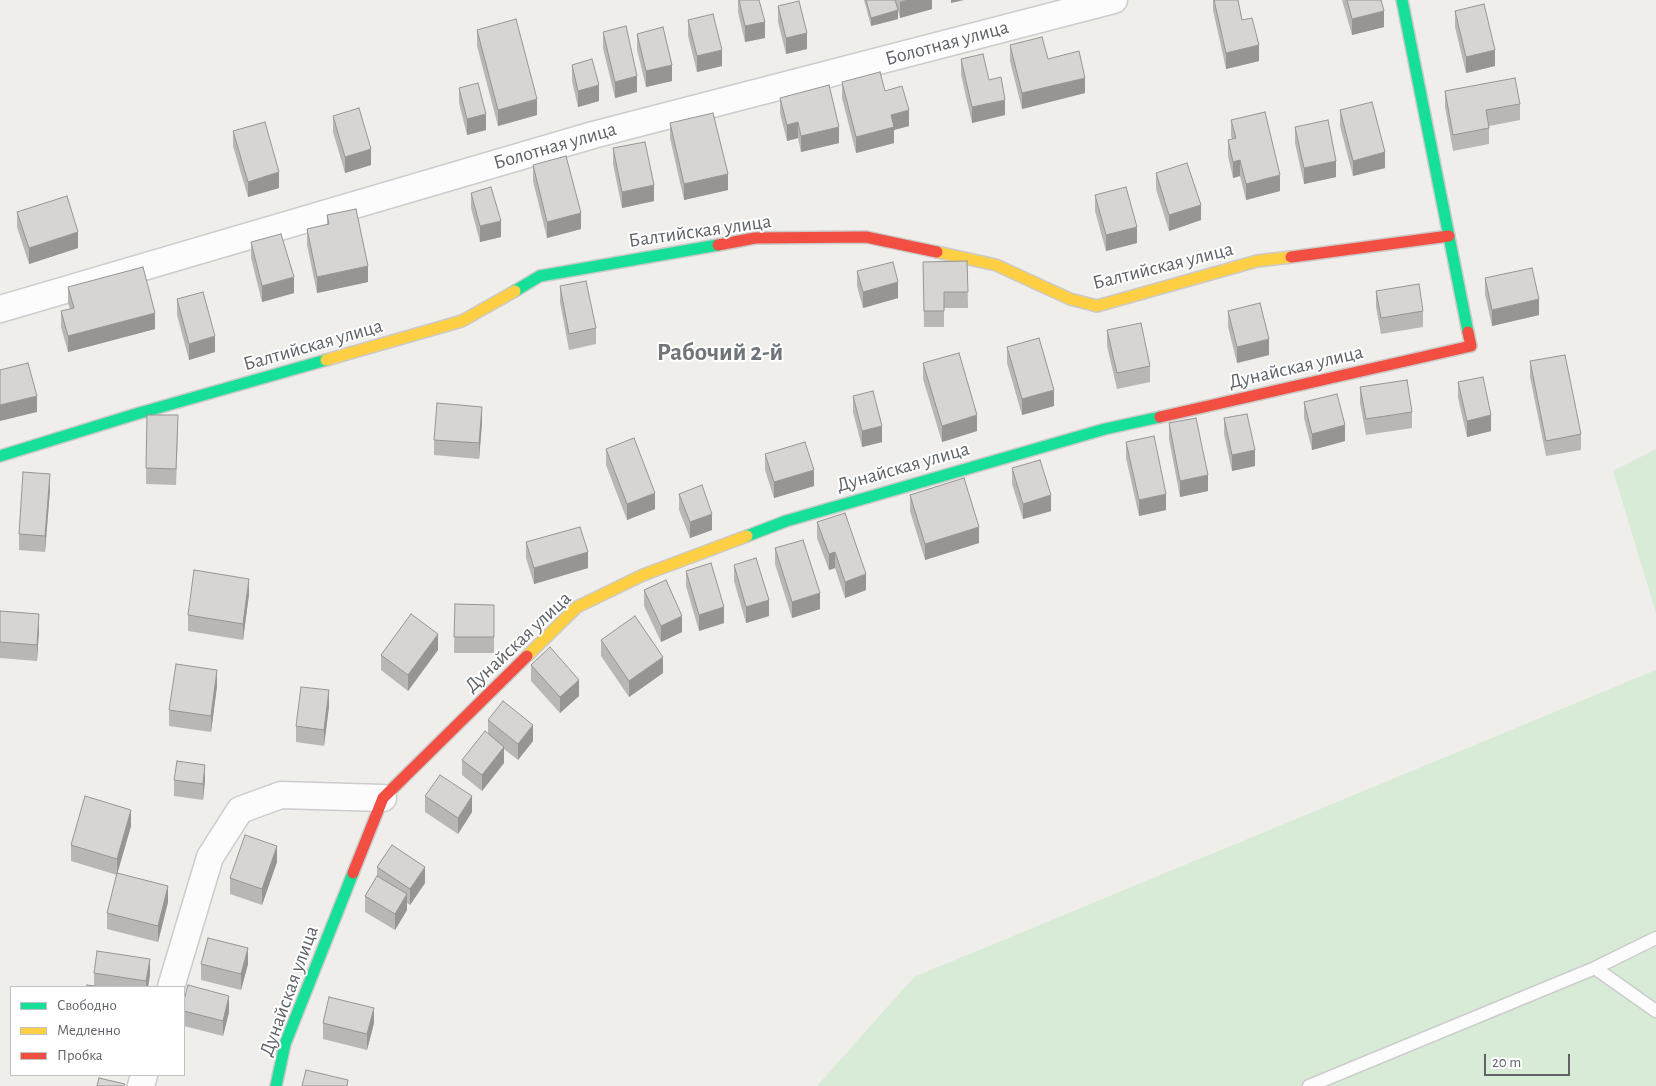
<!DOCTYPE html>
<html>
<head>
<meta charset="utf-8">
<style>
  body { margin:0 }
  #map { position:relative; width:1656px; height:1086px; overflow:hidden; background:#efeeea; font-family:"Alegreya Sans",sans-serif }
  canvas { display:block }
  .legend { position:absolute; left:10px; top:986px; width:175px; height:90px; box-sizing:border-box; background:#fff; border:1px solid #bfc1c3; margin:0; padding:6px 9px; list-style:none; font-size:15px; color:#5f6368 }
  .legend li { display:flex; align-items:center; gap:10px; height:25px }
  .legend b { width:25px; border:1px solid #bfc1c3 }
  .scale { position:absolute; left:1484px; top:1054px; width:86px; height:22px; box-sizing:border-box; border:2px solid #5f6368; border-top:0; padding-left:6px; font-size:15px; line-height:18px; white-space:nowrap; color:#5f6368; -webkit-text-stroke:4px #fff; paint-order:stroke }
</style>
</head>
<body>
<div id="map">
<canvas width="1656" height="1086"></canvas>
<ul class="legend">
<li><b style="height:6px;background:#16e098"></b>Свободно</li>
<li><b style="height:6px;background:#ffcf43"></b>Медленно</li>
<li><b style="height:6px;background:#f24e42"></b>Пробка</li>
</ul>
<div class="scale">20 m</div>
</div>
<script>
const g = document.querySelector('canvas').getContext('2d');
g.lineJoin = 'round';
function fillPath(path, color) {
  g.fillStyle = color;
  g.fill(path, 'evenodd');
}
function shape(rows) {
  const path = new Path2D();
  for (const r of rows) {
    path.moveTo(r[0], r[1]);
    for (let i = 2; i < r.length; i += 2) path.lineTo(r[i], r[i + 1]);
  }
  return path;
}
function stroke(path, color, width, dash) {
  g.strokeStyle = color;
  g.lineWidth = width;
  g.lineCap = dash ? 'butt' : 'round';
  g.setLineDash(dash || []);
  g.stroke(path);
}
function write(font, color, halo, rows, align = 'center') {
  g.font = font + ' "Alegreya Sans",sans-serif';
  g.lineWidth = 4;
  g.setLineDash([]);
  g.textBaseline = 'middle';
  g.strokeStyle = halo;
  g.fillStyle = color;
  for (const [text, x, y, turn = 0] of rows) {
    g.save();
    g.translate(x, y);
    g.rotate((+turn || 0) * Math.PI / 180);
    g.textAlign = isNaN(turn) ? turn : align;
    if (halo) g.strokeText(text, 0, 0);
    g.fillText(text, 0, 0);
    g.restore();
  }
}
fillPath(shape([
  [1656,449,1656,613,1613,471],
  [1656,670,1656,1086,817,1086,914,977]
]), '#d8ebd6');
const lane = shape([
  [1595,968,1656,1011],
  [1309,1086,1595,968,1656,938]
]);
const street = shape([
  [0,309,593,135,1114,0],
  [171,987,210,857,240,810,281,795,383,798],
  [141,1086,144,1075]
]);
const fast = shape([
  [1402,0,1468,332],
  [515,291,540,276,718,245],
  [0,456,136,414,326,360],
  [747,536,786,521,1105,429,1160,417],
  [276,1086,285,1044,353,873]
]);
const slow = shape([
  [937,252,996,265,1070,299,1097,306,1257,261,1291,257],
  [326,360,462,321,515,291],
  [527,656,577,607,643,575,747,536]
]);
const jam = shape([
  [718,245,755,238,866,237,937,252],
  [1291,257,1449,236],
  [1160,417,1471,346,1468,332],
  [353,873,383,798,527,656]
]);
stroke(lane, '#cbcccc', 15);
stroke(street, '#cbcccc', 29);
stroke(fast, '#cacacb', 14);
stroke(slow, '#cacacb', 14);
stroke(jam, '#cacacb', 14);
stroke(lane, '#fdfcfc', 12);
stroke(street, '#fdfcfc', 26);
stroke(fast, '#16e098', 11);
stroke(slow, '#ffcf43', 11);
stroke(jam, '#f24e42', 11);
fillPath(shape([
  [738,0,759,0,765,38,745,42,738,12],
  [864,0,895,0,898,19,871,26],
  [895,0,932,0,932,9,900,18],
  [1213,0,1238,0,1242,20,1259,61,1226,69,1213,10],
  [1342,0,1381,0,1384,27,1352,35],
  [778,6,807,49,786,54,778,22],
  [1455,11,1495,66,1466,73,1455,27],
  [688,20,722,66,697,72,688,36],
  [477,30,537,115,498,126,477,46],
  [603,32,637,92,615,98,603,48],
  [637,34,672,81,646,87,637,50],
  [1010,45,1085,93,1022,109,1010,61],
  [961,59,1005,115,972,123,961,75],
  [572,65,599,101,578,107,572,81],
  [842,82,885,91,909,126,894,130,894,143,856,153,842,98],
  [459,88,486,130,467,135,459,103],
  [1445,91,1520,104,1520,120,1489,126,1489,144,1453,151,1445,107],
  [780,98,839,143,801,152,798,138,787,141,780,113],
  [1340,110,1385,168,1353,176,1340,126],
  [333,116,371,165,345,173,333,132],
  [1231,120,1280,191,1246,200,1240,176,1233,178,1228,156,1228,140,1232,139,1231,136],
  [670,123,728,190,684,200,670,138],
  [1295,127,1336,177,1304,184,1295,143],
  [233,131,279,188,248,197,233,146],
  [613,148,654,201,622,208,613,164],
  [533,165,581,229,547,238,533,181],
  [1156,173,1201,220,1169,231,1156,189],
  [471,193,501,237,480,242,471,208],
  [1095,195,1137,243,1106,251,1095,211],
  [17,212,78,248,29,264,17,227],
  [327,215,368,282,317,293,307,245,307,229,327,225],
  [251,242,294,293,262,302,251,258],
  [967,261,968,308,944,308,944,327,924,327,923,262],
  [857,271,898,298,863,308,857,286],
  [1485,278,1539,315,1492,326,1485,294],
  [560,286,596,328,596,344,569,350,560,302],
  [68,287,155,329,68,352,61,327,61,311,70,309,68,303],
  [1376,291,1423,311,1423,327,1381,334,1376,307],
  [177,299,215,352,189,360,177,315],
  [1228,311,1269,355,1237,363,1228,327],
  [1107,330,1150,366,1150,382,1117,389,1107,346],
  [1007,347,1054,406,1022,415,1007,363],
  [1530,361,1581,434,1581,450,1546,456,1530,377],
  [923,363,977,431,942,442,923,379],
  [1458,382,1491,431,1467,437,1458,398],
  [1360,387,1412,412,1412,428,1366,435,1360,403],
  [853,396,882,442,862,447,853,412],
  [1304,402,1345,441,1312,450,1304,418],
  [147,415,178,431,176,485,146,484],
  [1224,418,1255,466,1232,471,1224,434],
  [482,423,479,459,434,455,434,440],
  [1169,423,1208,491,1180,497,1169,439],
  [1126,442,1166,510,1139,516,1126,458],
  [606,449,655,509,627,520,606,465],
  [765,454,814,486,774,498,765,470],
  [1012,468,1051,511,1023,519,1012,484],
  [50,490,45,552,19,550,19,534],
  [679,494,712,530,690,538,679,510],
  [910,495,979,543,925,560,910,511],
  [817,522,866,590,845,598,835,568,829,570,817,538],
  [526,542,588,568,534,584,526,558],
  [775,548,820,609,792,618,775,564],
  [734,565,769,616,746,623,734,581],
  [686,571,724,623,699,631,686,586],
  [644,590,682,632,661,642,644,606],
  [249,594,243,640,188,631,188,615],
  [455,604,494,605,494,653,454,653],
  [0,611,39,630,37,661,0,658],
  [601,640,663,673,629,697,601,656],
  [438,650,408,691,381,670,381,655],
  [531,665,579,696,560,713,531,681],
  [217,686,211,732,169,726,169,710],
  [329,706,324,746,296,742,296,726],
  [488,720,533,741,518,760,504,749,504,763,482,791,462,775,462,760,488,733],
  [174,780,205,780,203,800,174,796],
  [425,796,472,812,458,834,425,812],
  [131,826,117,873,168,902,158,942,107,929,107,913,117,875,71,861,71,845],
  [277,862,262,905,230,894,230,878],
  [377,867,425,883,410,905,407,903,407,910,395,930,365,912,365,896,377,877],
  [201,964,248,964,241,990,201,980],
  [94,973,150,975,148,987,87,987,94,986],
  [184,1000,229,1012,223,1036,184,1026],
  [323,1023,374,1023,367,1050,323,1039]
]), '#b8b7b5');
fillPath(shape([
  [906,0,932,0,932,9,900,18,900,2],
  [951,0,964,0,951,3],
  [898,10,898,19,871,26,871,18],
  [1384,11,1384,27,1352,35,1352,19],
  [765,22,765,38,745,42,745,26],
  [807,33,807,49,786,54,786,38],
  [1259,45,1259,61,1226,69,1226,53],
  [722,50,722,66,697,72,697,56],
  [1495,50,1495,66,1466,73,1466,57],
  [672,65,672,81,646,87,646,71],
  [637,76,637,92,615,98,615,82],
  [1085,78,1085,93,1022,109,1022,93],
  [599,85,599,101,578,107,578,91],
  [537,99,537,115,498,126,498,110],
  [1005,100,1005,115,972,123,972,107],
  [909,110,909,126,894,130,894,143,856,153,856,137,891,115],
  [486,114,486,130,467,135,467,119],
  [798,122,798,138,787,141,787,125],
  [839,127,839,143,801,152,801,136],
  [371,149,371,165,345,173,345,157],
  [1385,152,1385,168,1353,176,1353,161],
  [1240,160,1240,176,1233,178,1233,162],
  [1336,161,1336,177,1304,184,1304,168],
  [279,172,279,188,248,197,248,182],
  [728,174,728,190,684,200,684,184],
  [1280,175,1280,191,1246,200,1246,184],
  [654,185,654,201,622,208,622,192],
  [1201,205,1201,220,1169,231,1169,215],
  [581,213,581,229,547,238,547,222],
  [501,221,501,237,480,242,480,226],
  [1137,227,1137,243,1106,251,1106,235],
  [78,232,78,248,29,264,29,248],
  [368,266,368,282,317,293,317,277],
  [294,277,294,293,262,302,262,286],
  [898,282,898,298,863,308,863,292],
  [1539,299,1539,315,1492,326,1492,310],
  [155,313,155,329,68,352,68,336],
  [215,336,215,352,189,360,189,344],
  [1269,339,1269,355,1237,363,1237,347],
  [1054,390,1054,406,1022,415,1022,399],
  [37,396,37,412,0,421,0,405],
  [482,407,482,423,479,459,479,443],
  [977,415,977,431,942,442,942,426],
  [1491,415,1491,431,1467,437,1467,421],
  [1345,425,1345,441,1312,450,1312,434],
  [882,426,882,442,862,447,862,431],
  [1255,450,1255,466,1232,471,1232,455],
  [814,470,814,486,774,498,774,482],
  [50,474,50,490,45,552,45,536],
  [1208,475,1208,491,1180,497,1180,481],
  [655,493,655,509,627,520,627,504],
  [1166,494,1166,510,1139,516,1139,500],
  [1051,495,1051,511,1023,519,1023,504],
  [712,514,712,530,690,538,690,522],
  [979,527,979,543,925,560,925,544],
  [588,552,588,568,534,584,534,568],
  [835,552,835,568,829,570,829,554],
  [866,574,866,590,845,598,845,582],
  [249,579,249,594,243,640,243,624],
  [820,593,820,609,792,618,792,602],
  [769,600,769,616,746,623,746,607],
  [724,607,724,623,699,631,699,615],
  [39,614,39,630,37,661,37,645],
  [682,616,682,632,661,642,661,626],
  [438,634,438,650,408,691,408,675],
  [663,657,663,673,629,697,629,681],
  [217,670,217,686,211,732,211,716],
  [579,680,579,696,560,713,560,697],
  [329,690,329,706,324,746,324,730],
  [533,725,533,741,518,760,518,744],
  [504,747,504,763,482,791,482,775],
  [205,765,205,780,203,800,203,784],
  [472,796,472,812,458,834,458,818],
  [131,810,131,826,117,875,117,859],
  [277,846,277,862,262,905,262,889],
  [425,867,425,883,410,905,410,889],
  [168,886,168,902,158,942,158,926],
  [407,894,407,910,395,930,395,914],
  [248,948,248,964,241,990,241,974],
  [150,959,150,975,148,987,146,987,146,981],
  [229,996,229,1012,223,1036,223,1021],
  [374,1008,374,1023,367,1050,367,1034]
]), '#969594');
const building = shape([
  [739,0,759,0,765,22,745,26,739,0],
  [866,0,895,0,898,10,871,18,866,0],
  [1214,0,1238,0,1242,20,1252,18,1259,45,1226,53,1214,0],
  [1347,0,1381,0,1384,11,1352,19,1347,0],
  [799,1,807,33,786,38,778,6,799,1],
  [1484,4,1495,50,1466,57,1455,11,1484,4],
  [713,14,722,50,697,56,688,20,713,14],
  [516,19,537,99,498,110,477,30,516,19],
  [626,26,637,76,615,82,603,32,626,26],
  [663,27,672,65,646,71,637,34,663,27],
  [1042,37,1048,59,1079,51,1085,78,1022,93,1010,45,1042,37],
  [983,54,989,80,1001,77,1005,100,972,107,961,59,983,54],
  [592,59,599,85,578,91,572,65,592,59],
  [880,72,885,91,902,86,909,110,891,115,894,127,856,137,842,82,880,72],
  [1515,78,1520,104,1486,110,1489,128,1453,135,1445,91,1515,78],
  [478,83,486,114,467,119,459,88,478,83],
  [829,85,839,127,801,136,798,122,787,125,780,98,829,85],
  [1372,102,1385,152,1353,161,1340,110,1372,102],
  [359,108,371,149,345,157,333,116,359,108],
  [1265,112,1280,175,1246,184,1240,160,1233,162,1228,140,1236,138,1231,120,1265,112],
  [713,113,728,174,684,184,670,123,713,113],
  [1328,120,1336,161,1304,168,1295,127,1328,120],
  [265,122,279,172,248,182,233,131,265,122],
  [645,142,654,185,622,192,613,148,645,142],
  [566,156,581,213,547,222,533,165,566,156],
  [1187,163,1201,205,1169,215,1156,173,1187,163],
  [491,187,501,221,480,226,471,193,491,187],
  [1126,187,1137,227,1106,235,1095,195,1126,187],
  [67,196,78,232,29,248,17,212,67,196],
  [356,209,368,266,317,277,307,229,329,224,327,215,356,209],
  [281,234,294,277,262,286,251,242,281,234],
  [967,261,968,292,944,292,944,311,924,311,923,262,967,261],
  [893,262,898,282,863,292,857,271,893,262],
  [143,267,155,313,68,336,61,311,74,308,68,287,143,267],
  [1532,268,1539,299,1492,310,1485,278,1532,268],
  [586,281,596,328,569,334,560,286,586,281],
  [1419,284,1423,311,1381,318,1376,291,1419,284],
  [203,292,215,336,189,344,177,299,203,292],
  [1260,303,1269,339,1237,347,1228,311,1260,303],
  [1141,323,1150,366,1117,373,1107,330,1141,323],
  [1039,338,1054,390,1022,399,1007,347,1039,338],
  [959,353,977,415,942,426,923,363,959,353],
  [1565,355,1581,434,1546,441,1530,361,1565,355],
  [28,363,37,396,0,405,0,370,28,363],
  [1483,377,1491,415,1467,421,1458,382,1483,377],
  [1407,380,1412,412,1366,419,1360,387,1407,380],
  [873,391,882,426,862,431,853,396,873,391],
  [1337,394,1345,425,1312,434,1304,402,1337,394],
  [437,403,482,407,479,443,434,440,437,403],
  [1247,414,1255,450,1232,455,1224,418,1247,414],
  [147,415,178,415,176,469,146,468,147,415],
  [1196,418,1208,475,1180,481,1169,423,1196,418],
  [1154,436,1166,494,1139,500,1126,442,1154,436],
  [634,438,655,493,627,504,606,449,634,438],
  [805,442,814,470,774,482,765,454,805,442],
  [1040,460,1051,495,1023,504,1012,468,1040,460],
  [23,472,50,474,45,536,19,534,23,472],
  [964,478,979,527,925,544,910,495,964,478],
  [702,485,712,514,690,522,679,494,702,485],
  [845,513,866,574,845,582,835,552,829,554,817,522,845,513],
  [580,527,588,552,534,568,526,542,580,527],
  [803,540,820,593,792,602,775,548,803,540],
  [756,558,769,600,746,607,734,565,756,558],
  [711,563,724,607,699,615,686,571,711,563],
  [194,570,249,579,243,624,188,615,194,570],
  [666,580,682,616,661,626,644,590,666,580],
  [455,604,494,605,494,637,454,637,455,604],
  [0,611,39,614,37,645,0,642,0,611],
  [411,614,438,634,408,675,381,655,411,614],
  [635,616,663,657,629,681,601,640,635,616],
  [550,647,579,680,560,697,531,665,550,647],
  [176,664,217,670,211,716,169,710,176,664],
  [301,687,329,690,324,730,296,726,301,687],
  [503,701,533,725,518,744,488,720,503,701],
  [485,731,504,747,482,775,462,760,485,731],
  [177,761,205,765,203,784,174,780,177,761],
  [440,775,472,796,458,818,425,796,440,775],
  [85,796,131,810,117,859,71,845,85,796],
  [245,835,277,846,262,889,230,878,245,835],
  [392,845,425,867,410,889,377,867,392,845],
  [117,873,168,886,158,926,107,913,117,873],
  [377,876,407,894,395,914,365,896,377,876],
  [208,938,248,948,241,974,201,964,208,938],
  [97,951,150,959,146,981,94,973,97,951],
  [87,985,102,987,87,987,87,985],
  [188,985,229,996,223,1021,184,1011,184,1000,188,985],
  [329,997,374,1008,367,1034,323,1023,329,997],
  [306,1070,348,1080,347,1086,302,1086,306,1070],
  [99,1078,125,1084,124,1086,97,1086,99,1078]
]);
fillPath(building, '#d6d5d3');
stroke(building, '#969594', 1);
write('20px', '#5f6368', '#fff', [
  ["Болотная улица",947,43,-15],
  ["Болотная улица",555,146,-16],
  ["Балтийская улица",700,231,-8],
  ["Балтийская улица",1163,266,-14],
  ["Балтийская улица",313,345,-16],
  ["Дунайская улица",1296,367,-13],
  ["Дунайская улица",903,467,-16],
  ["Дунайская улица",518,642,-43],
  ["Дунайская улица",289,991,-70]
]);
write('bold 25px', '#70757a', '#fff', [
  ["Рабочий 2‑й",720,352]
]);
</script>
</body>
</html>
